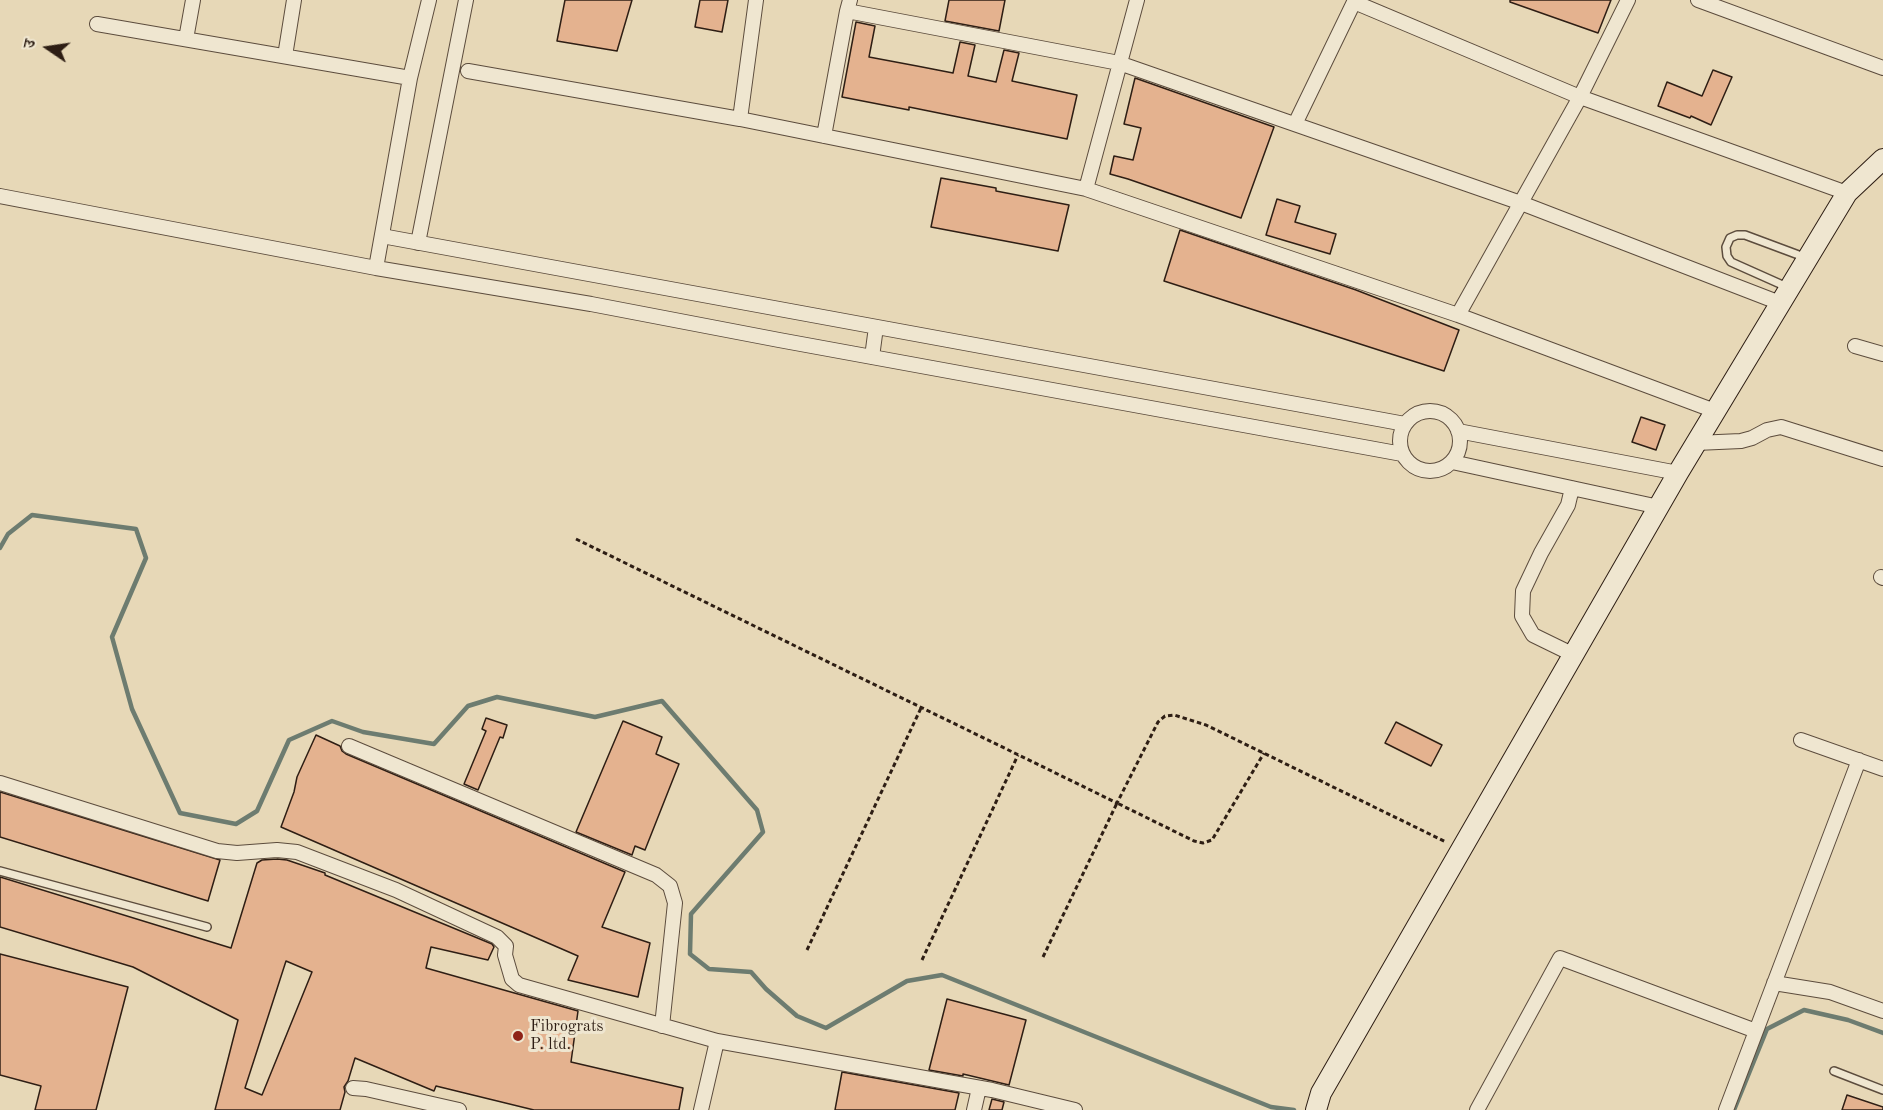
<!DOCTYPE html>
<html>
<head>
<meta charset="utf-8">
<style>
  body { margin:0 }
  #map { position:relative; width:1883px; height:1110px; overflow:hidden; background:#e7d8b7; font-family:"Old Standard TT","Noto Serif Devanagari",serif }
  canvas { display:block }
  .north { position:absolute; left:18px; top:18px; width:60px; height:60px; -webkit-text-stroke:4px #efe6d0; paint-order:stroke; rotate:283deg; font-size:16px; font-weight:700; line-height:24px; text-align:center; color:#2e1e14 }
  .north::after { content:''; display:block; margin:auto; width:21px; height:27px; background:#2e1e14; clip-path:polygon(50% 0,100% 100%,50% 72%,0 100%) }
</style>
</head>
<body>
<div id="map">
<canvas width="1883" height="1110"></canvas>
<div class="north">उ</div>
</div>
<script>
const g = document.querySelector('canvas').getContext('2d');
g.lineJoin = 'round';
function shape(rows) {
  const path = new Path2D();
  for (const r of rows) {
    if (r.length === 3) {
      path.moveTo(r[0] + r[2], r[1]);
      path.arc(r[0], r[1], r[2], 0, 2 * Math.PI);
      continue;
    }
    path.moveTo(r[0], r[1]);
    for (let i = 2; i < r.length; i += 2) path.lineTo(r[i], r[i + 1]);
  }
  return path;
}
function stroke(path, color, width, dash) {
  g.strokeStyle = color;
  g.lineWidth = width;
  g.lineCap = dash ? 'butt' : 'round';
  g.setLineDash(dash || []);
  g.stroke(path);
}
function fillPath(path, color) {
  g.fillStyle = color;
  g.fill(path, 'evenodd');
}
function write(font, color, halo, rows, align = 'center') {
  g.font = font + ' "Old Standard TT",serif';
  g.lineWidth = 6;
  g.setLineDash([]);
  g.textBaseline = 'middle';
  g.strokeStyle = halo;
  g.fillStyle = color;
  for (const [text, x, y, turn = 0] of rows) {
    g.save();
    g.translate(x, y);
    g.rotate((+turn || 0) * Math.PI / 180);
    g.textAlign = isNaN(turn) ? turn : align;
    if (halo) g.strokeText(text, 0, 0);
    g.fillText(text, 0, 0);
    g.restore();
  }
}
stroke(shape([
  [0,548,8,534,32,515,136,529,146,558,112,637,132,709,180,813,236,824,257,811,289,740,332,721,363,732,434,744,468,706,497,697,595,717,662,701,757,810,763,832,691,914,690,954,709,969,751,972,766,989,797,1016,826,1028,907,981,942,975,1271,1107,1294,1110],
  [1734,1110,1767,1029,1804,1010,1848,1020,1883,1033]
]), '#6d7c70', 4.5);
const building = shape([
  [565,0,632,0,617,51,557,41,565,0],
  [700,0,728,0,722,32,695,27,700,0],
  [949,0,1005,0,999,31,945,21,949,0],
  [1510,0,1611,0,1598,33,1510,2,1510,0],
  [856,22,875,26,869,57,917,66,953,73,960,42,975,45,968,76,996,82,1004,50,1019,53,1012,81,1077,95,1067,139,909,107,909,110,842,97,856,22],
  [1713,70,1732,77,1711,125,1691,116,1690,118,1658,106,1667,82,1702,96,1713,70],
  [1135,78,1274,127,1241,218,1128,179,1110,174,1114,156,1133,160,1141,128,1124,124,1135,78],
  [941,178,996,188,996,191,1069,205,1058,251,931,227,941,178],
  [1277,199,1300,206,1295,222,1336,234,1330,254,1266,235,1277,199],
  [1180,230,1356,290,1459,330,1444,371,1164,281,1180,230],
  [1641,417,1665,425,1656,450,1632,442,1641,417],
  [486,718,507,725,503,738,500,737,478,790,464,784,486,731,482,729,486,718],
  [623,721,662,737,656,754,679,764,645,850,635,846,632,855,576,832,623,721],
  [1396,722,1442,745,1431,766,1385,743,1396,722],
  [316,735,340,746,342,751,346,754,625,872,602,927,650,943,638,997,568,980,578,956,281,827,294,792,297,777,316,735],
  [0,792,220,860,208,901,0,837,0,792],
  [277,859,287,860,325,873,325,875,492,944,494,947,488,960,431,947,426,968,578,1011,571,1062,683,1088,679,1110,534,1110,436,1086,434,1091,355,1058,348,1081,344,1087,345,1092,340,1110,215,1110,238,1020,133,967,0,927,0,877,231,948,257,863,262,860,277,859],
  [286,961,312,972,262,1095,245,1088,286,961],
  [0,954,128,987,96,1110,35,1110,41,1086,0,1075,0,954],
  [947,999,1026,1020,1009,1085,963,1074,963,1076,929,1070,947,999],
  [842,1072,959,1093,955,1110,835,1110,842,1072],
  [1847,1095,1883,1107,1883,1110,1842,1110,1847,1095],
  [992,1099,1004,1102,1002,1110,989,1110,992,1099]
]);
fillPath(building, '#e4b28f');
stroke(building, '#2e1e14', 1.5);
const lane = shape([
  [1787,287,1731,262,1727,256,1726,247,1730,238,1737,235,1745,235,1804,257],
  [0,871,207,927],
  [1834,1071,1883,1090]
]);
const street = shape([
  [850,0,847,11,1119,63,1521,203,1780,303],
  [1698,0,1883,68],
  [1354,2,1580,97,1847,193],
  [97,24,410,78],
  [186,39,193,0],
  [285,56,294,0],
  [468,71,740,119,1086,189,1137,0],
  [740,119,756,0],
  [1295,124,1355,0],
  [824,136,847,11],
  [1086,189,1458,315,1715,411],
  [0,196,376,268,591,304,779,340,1402,454],
  [382,236,1405,424],
  [418,243,466,0],
  [376,268,410,78,429,0],
  [1458,315,1580,97,1628,0],
  [1855,346,1883,354],
  [872,357,876,327],
  [1430,441,30],
  [1458,431,1678,473],
  [1696,443,1741,441,1752,438,1767,430,1781,427,1883,459],
  [1452,462,1659,507],
  [1572,488,1568,505,1541,553,1523,591,1522,616,1533,635,1574,655],
  [1881,577,1883,578],
  [1801,740,1883,769],
  [349,746,656,875,670,886,675,903,662,1026],
  [0,783,217,851,237,853,277,850,297,852,396,890,497,937,506,946,505,955,512,979,519,985,717,1041,701,1110],
  [1774,983,1830,992,1883,1011],
  [717,1041,992,1090,1075,1110],
  [353,1088,366,1089,459,1110],
  [974,1110,979,1088],
  [1477,1110,1560,958,1756,1031],
  [1726,1110,1859,760]
]);
const secondary = shape([
  [1316,1110,1321,1093,1678,473,1847,193,1883,159]
]);
stroke(lane, '#5c4c3d', 10);
stroke(street, '#5c4c3d', 16);
stroke(secondary, '#2e1e14', 22);
stroke(shape([
  [576,539,1117,803,1158,722,1165,716,1174,715,1206,725,1446,842],
  [807,950,921,708],
  [1043,957,1117,803,1194,841,1203,843,1212,840,1264,753],
  [922,960,1018,755]
]), '#2e1e14', 3, [4.5, 3]);
stroke(lane, '#efe6d0', 7);
stroke(street, '#efe6d0', 14);
stroke(secondary, '#efe6d0', 20);
for (const [x, y, r, color] of [
  [518,1036,6,"#8f2418"]
]) {
  const dot = new Path2D();
  dot.arc(x, y, r, 0, 2 * Math.PI);
  g.fillStyle = color;
  g.fill(dot);
  stroke(dot, '#efe6d0', 2);
}
write('16px', '#2e1e14', '#efe6d0', [
  ["Fibrograts",530,1027],
  ["P. ltd.",530,1045]
], 'left');
</script>
</body>
</html>
